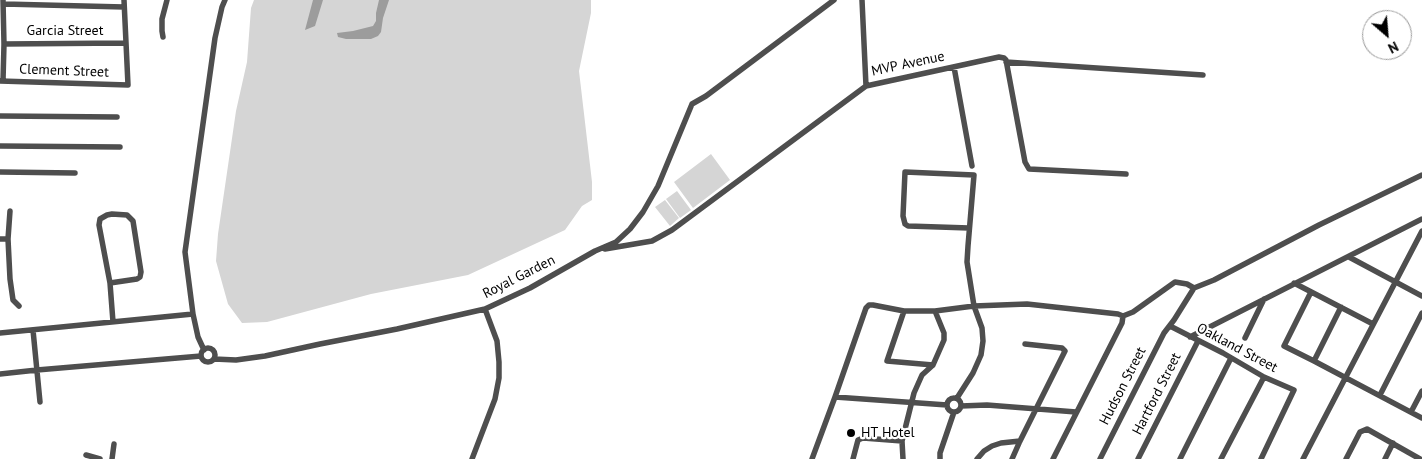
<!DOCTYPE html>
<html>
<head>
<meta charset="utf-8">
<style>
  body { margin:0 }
  #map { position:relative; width:1422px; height:459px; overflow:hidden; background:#fff; font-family:"PT Sans",sans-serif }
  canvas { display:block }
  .north { position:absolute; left:1362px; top:10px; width:50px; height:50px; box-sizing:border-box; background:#fff; border:1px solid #999; border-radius:50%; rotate:153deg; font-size:14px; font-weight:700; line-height:20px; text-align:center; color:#000 }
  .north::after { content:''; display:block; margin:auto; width:18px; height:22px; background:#000; clip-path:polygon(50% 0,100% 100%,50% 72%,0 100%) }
</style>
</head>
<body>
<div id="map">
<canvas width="1422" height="459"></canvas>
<div class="north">N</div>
</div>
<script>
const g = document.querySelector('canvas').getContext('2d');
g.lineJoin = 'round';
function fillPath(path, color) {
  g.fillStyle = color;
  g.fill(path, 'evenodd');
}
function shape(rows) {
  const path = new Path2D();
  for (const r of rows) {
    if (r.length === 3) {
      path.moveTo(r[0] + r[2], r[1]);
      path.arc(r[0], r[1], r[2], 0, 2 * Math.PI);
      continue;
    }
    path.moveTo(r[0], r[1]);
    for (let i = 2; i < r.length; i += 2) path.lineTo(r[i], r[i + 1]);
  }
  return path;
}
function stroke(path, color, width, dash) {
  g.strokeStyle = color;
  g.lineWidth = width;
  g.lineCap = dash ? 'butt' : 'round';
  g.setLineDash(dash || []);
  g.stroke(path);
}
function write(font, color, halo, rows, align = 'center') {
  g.font = font + ' "PT Sans",sans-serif';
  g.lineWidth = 4.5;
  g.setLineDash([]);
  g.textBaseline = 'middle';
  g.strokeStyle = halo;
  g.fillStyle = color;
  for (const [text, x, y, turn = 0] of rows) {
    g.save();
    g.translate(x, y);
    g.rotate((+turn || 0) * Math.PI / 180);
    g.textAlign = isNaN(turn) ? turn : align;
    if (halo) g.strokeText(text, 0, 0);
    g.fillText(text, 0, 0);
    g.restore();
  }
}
fillPath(shape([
  [254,0,591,0,591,13,579,71,592,182,592,200,582,206,565,230,468,275,371,294,267,322,242,323,228,304,216,261,218,234,236,111,247,62,251,8],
  [711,154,730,180,693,208,674,182],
  [677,191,691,210,680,218,666,199],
  [665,200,679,218,670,226,655,207]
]), '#d5d5d5');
fillPath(shape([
  [313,0,323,0,315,26,305,30],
  [379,0,389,0,383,18,381,32,378,36,371,39,346,39,338,37,337,33,353,31,373,26,376,21,376,13]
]), '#9c9c9c');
stroke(shape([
  [862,0,866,86],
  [4,4,124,7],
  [163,37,162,31,162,19,167,0],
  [4,44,126,43],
  [1006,62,1203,75],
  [954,67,972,166],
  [0,81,128,85,124,0],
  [3,81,4,44,3,0],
  [0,116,117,117],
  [0,146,120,147],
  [0,172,75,173],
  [0,239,8,239,10,211],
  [8,239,10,279,13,300,19,306],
  [605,249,652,241,672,230,866,86,999,57,1004,58,1006,60,1025,162,1029,169,1126,174],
  [1349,257,1422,296],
  [110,283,137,279,140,277,141,272,133,221,127,215,112,214,107,215,100,219,99,225,110,283,113,322],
  [1294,283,1373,324],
  [1311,292,1284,346,1314,361],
  [1341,307,1314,361,1422,418],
  [904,311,887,361,933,365],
  [1123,316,1133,312,1175,282,1187,284,1194,288],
  [1170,326,1223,353,1264,377,1294,390,1261,459],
  [33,330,40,402],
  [0,333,193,314],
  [1190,337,1422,219],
  [1245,338,1264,299],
  [208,355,7],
  [204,350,198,337,193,314,185,252,215,38,222,7,225,0],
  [214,359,236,360,265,356,320,344,397,329,485,309,530,288,595,251,616,242,630,229,643,212,658,186,692,104,706,96,834,0],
  [0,374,37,370,201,356],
  [1380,395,1422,313],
  [835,397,947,405],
  [954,405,7],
  [957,398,973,373,981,355,983,341,982,328,974,306,967,262,968,246,974,175,905,172,903,216,905,224,908,226,969,228],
  [961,406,987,405,1076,412],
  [1411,412,1422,391],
  [86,455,100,459],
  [112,459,114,444],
  [472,459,495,399,499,378,499,362,497,341,485,309],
  [812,459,835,397,866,308,869,305,873,305,904,311,935,311,974,306,1027,304,1118,314,1123,316,1122,323,1053,459],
  [853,459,858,440,863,438,902,441],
  [903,459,902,441,914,393,922,375,933,365,944,340,944,333,935,311],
  [940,459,940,453,954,412],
  [977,459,984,451,992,446,1001,443,1020,441],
  [1012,459,1020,441,1065,351,1062,348,1025,344],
  [1100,459,1164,333,1174,320,1194,288,1214,280,1319,225,1422,175],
  [1138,459,1198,341],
  [1180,459,1231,358],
  [1221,459,1264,377],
  [1303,459,1422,231],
  [1346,459,1360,432,1367,429,1420,459],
  [1385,459,1393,443]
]), '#4e4e4e', 5.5);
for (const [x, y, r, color] of [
  [851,433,5,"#000"]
]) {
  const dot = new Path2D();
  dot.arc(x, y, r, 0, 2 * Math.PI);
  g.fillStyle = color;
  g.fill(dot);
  stroke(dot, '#fff', 2);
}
write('14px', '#000', '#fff', [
  ["Garcia Street",65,31],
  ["MVP Avenue",908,64,-12],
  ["Clement Street",64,71,2],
  ["Royal Garden",519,277,-27],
  ["Oakland Street",1237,348,28],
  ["Hudson Street",1123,386,-63],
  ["Hartford Street",1157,394,-63]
]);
write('14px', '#000', '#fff', [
  ["HT Hotel",861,433]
], 'left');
</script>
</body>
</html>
